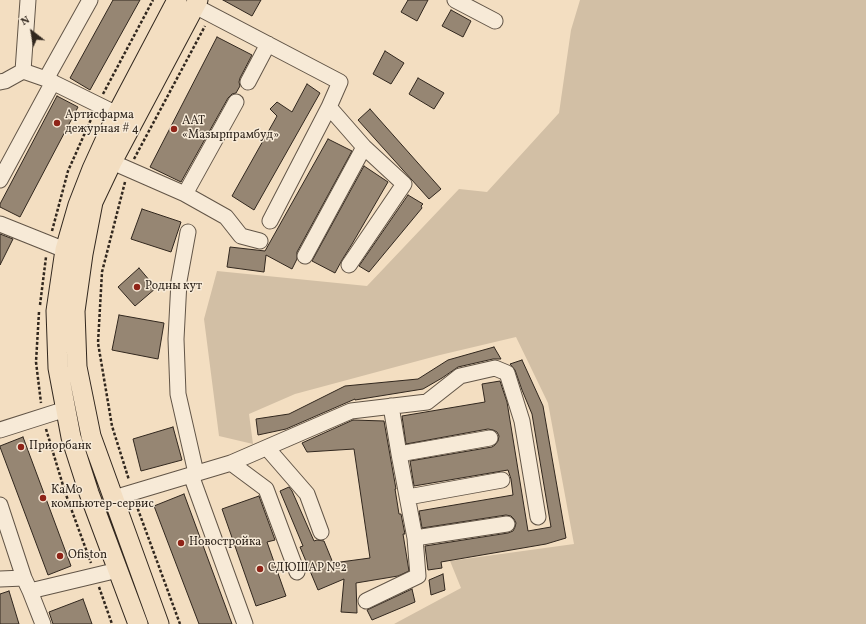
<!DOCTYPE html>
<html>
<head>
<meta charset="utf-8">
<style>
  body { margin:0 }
  #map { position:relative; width:866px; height:624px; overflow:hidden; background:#f3dec1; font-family:Vollkorn,serif }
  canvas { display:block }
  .north { position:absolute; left:12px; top:12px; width:40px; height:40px; -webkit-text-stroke:3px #f7ead7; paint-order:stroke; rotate:329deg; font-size:11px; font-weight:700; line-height:16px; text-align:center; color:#31271e }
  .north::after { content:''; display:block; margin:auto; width:14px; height:18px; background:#31271e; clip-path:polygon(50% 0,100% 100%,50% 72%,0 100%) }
</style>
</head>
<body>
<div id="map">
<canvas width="866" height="624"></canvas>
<div class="north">N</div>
</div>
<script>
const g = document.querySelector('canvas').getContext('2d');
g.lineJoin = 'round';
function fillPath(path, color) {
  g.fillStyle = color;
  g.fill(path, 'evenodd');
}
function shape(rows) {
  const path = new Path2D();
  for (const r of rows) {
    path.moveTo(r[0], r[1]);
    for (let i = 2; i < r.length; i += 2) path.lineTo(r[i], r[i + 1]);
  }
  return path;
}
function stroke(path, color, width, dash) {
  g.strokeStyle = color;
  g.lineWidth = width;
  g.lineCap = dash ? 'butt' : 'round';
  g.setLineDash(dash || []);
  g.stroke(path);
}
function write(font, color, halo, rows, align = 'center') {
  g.font = font + ' Vollkorn,serif';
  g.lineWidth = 3;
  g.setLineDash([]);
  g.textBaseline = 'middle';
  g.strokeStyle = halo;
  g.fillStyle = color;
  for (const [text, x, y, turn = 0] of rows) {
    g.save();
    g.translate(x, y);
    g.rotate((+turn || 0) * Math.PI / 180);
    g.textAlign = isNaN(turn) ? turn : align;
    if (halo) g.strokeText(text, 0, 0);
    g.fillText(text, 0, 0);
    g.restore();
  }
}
fillPath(shape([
  [580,0,866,0,866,624,394,624,461,588,450,561,574,544,548,403,516,337,440,355,295,394,249,414,253,444,219,436,204,319,217,271,367,286,459,189,487,192,559,113,571,30]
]), '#d2bfa5');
const building = shape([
  [113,0,140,0,90,90,70,78,113,0],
  [223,0,261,0,252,16,223,0],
  [408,0,428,0,417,21,401,12,408,0],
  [451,10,471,21,463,37,442,26,451,10],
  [217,37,252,55,240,78,239,82,240,86,236,93,232,94,228,98,181,182,150,167,217,37],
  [385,51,404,63,391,84,373,74,385,51],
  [418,78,444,93,434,109,409,94,418,78],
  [307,84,320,93,254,210,232,196,277,116,270,109,277,102,292,112,307,84],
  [57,96,78,107,20,217,0,207,0,204,57,96],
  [370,109,441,189,429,199,358,120,370,109],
  [328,139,352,151,297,252,297,259,292,269,266,255,264,272,227,267,230,247,265,251,328,139],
  [364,166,388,182,352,244,342,260,335,273,312,261,364,166],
  [408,195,423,204,421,206,422,208,369,272,359,266,408,195],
  [142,209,181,222,171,252,131,239,142,209],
  [0,234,13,239,0,265,0,234],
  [139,268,156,288,135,306,118,287,139,268],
  [119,315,164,323,158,359,112,350,119,315],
  [494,347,501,359,493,359,458,367,442,378,423,389,355,400,355,399,286,429,258,435,256,419,289,414,345,386,418,379,448,360,494,347],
  [522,360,543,406,566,538,546,544,441,562,442,568,428,570,425,546,508,533,513,531,515,527,516,523,514,519,511,516,506,515,422,528,419,511,513,495,511,479,508,470,414,486,410,461,492,447,495,445,498,441,499,436,497,432,493,430,488,429,406,444,402,416,485,402,482,384,500,381,507,402,528,531,551,527,532,414,522,390,515,370,510,364,522,360],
  [353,420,384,421,396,489,395,489,399,514,401,514,405,534,403,534,409,571,398,576,356,583,357,613,341,612,344,579,318,590,300,547,303,546,280,491,289,487,292,491,314,541,317,540,324,541,333,563,370,558,354,449,307,452,302,443,353,420],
  [173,427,182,460,141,471,133,439,173,427],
  [23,437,71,566,48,575,0,447,0,446,23,437],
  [184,494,232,624,199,624,154,506,184,494],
  [259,496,275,540,267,542,286,596,256,606,222,509,259,496],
  [443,574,445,590,431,595,429,580,443,574],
  [412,589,415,602,372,620,367,610,412,589],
  [9,591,19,624,0,624,0,594,9,591],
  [83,599,92,624,53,624,49,612,83,599]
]);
fillPath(building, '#968673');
stroke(building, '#31271e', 1);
const minor = shape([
  [455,0,495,21],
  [195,6,340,82,329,107,364,147,305,256],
  [23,71,46,79,117,114],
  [46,79,90,0],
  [0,82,5,81,23,71,28,0],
  [248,82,268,44],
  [112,162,185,194,226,217,241,236,260,241],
  [0,180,53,82],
  [185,194,236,102],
  [270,221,329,107],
  [0,224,65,250,76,252],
  [188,232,179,281,176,339,178,394,196,473],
  [349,265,404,184,364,147],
  [0,430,66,409],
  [267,448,307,494,321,532],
  [399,454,490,438],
  [231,463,266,489,297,572],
  [191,475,245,624],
  [408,497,502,480],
  [114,498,231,463,351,411,427,402,460,376,495,368,507,373,522,421,538,517],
  [0,505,24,578],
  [415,538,507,524],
  [0,579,24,578,30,591,118,570],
  [30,591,43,624],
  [366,601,418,576,415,538,399,454,391,406]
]);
const major = shape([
  [138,624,89,493,71,437,58,368,56,311,65,250,78,205,92,169,117,114,177,0],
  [159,624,91,436,77,367,75,311,83,254,93,202,112,162,198,0]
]);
stroke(minor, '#625547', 17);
stroke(major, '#31271e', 21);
stroke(shape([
  [103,94,153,0],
  [134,159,205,26],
  [125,182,102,272,98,343,112,426,129,480],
  [52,231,68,171,92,117],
  [40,305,46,257],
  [39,312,36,362,41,403],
  [46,429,65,492,91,563],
  [136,504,180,624],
  [99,587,112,624]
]), '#31271e', 2.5, [3, 2]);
stroke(minor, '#f7ead7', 15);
stroke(major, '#f3dec1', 19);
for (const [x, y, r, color] of [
  [57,123,4,"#8f2418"],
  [174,129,4,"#8f2418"],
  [137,287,4,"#8f2418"],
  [21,447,4,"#8f2418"],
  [43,498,4,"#8f2418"],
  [181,543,4,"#8f2418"],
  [60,556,4,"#8f2418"],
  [260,569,4,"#8f2418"]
]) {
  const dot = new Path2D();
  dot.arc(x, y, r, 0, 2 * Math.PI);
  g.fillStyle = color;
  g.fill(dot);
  stroke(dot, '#f7ead7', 1.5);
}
write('12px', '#31271e', '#f7ead7', [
  ["Артисфарма",65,116],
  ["дежурная # 4",65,130],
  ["ААТ",182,122],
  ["«Мазырпрамбуд»",182,136],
  ["Родны кут",145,287],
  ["Приорбанк",29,447],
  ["КаМо",51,491],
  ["компьютер-сервис",51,505],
  ["Новостройка",189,543],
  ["Ofiston",68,556],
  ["СДЮШАР №2",268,569]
], 'left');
</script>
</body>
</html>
